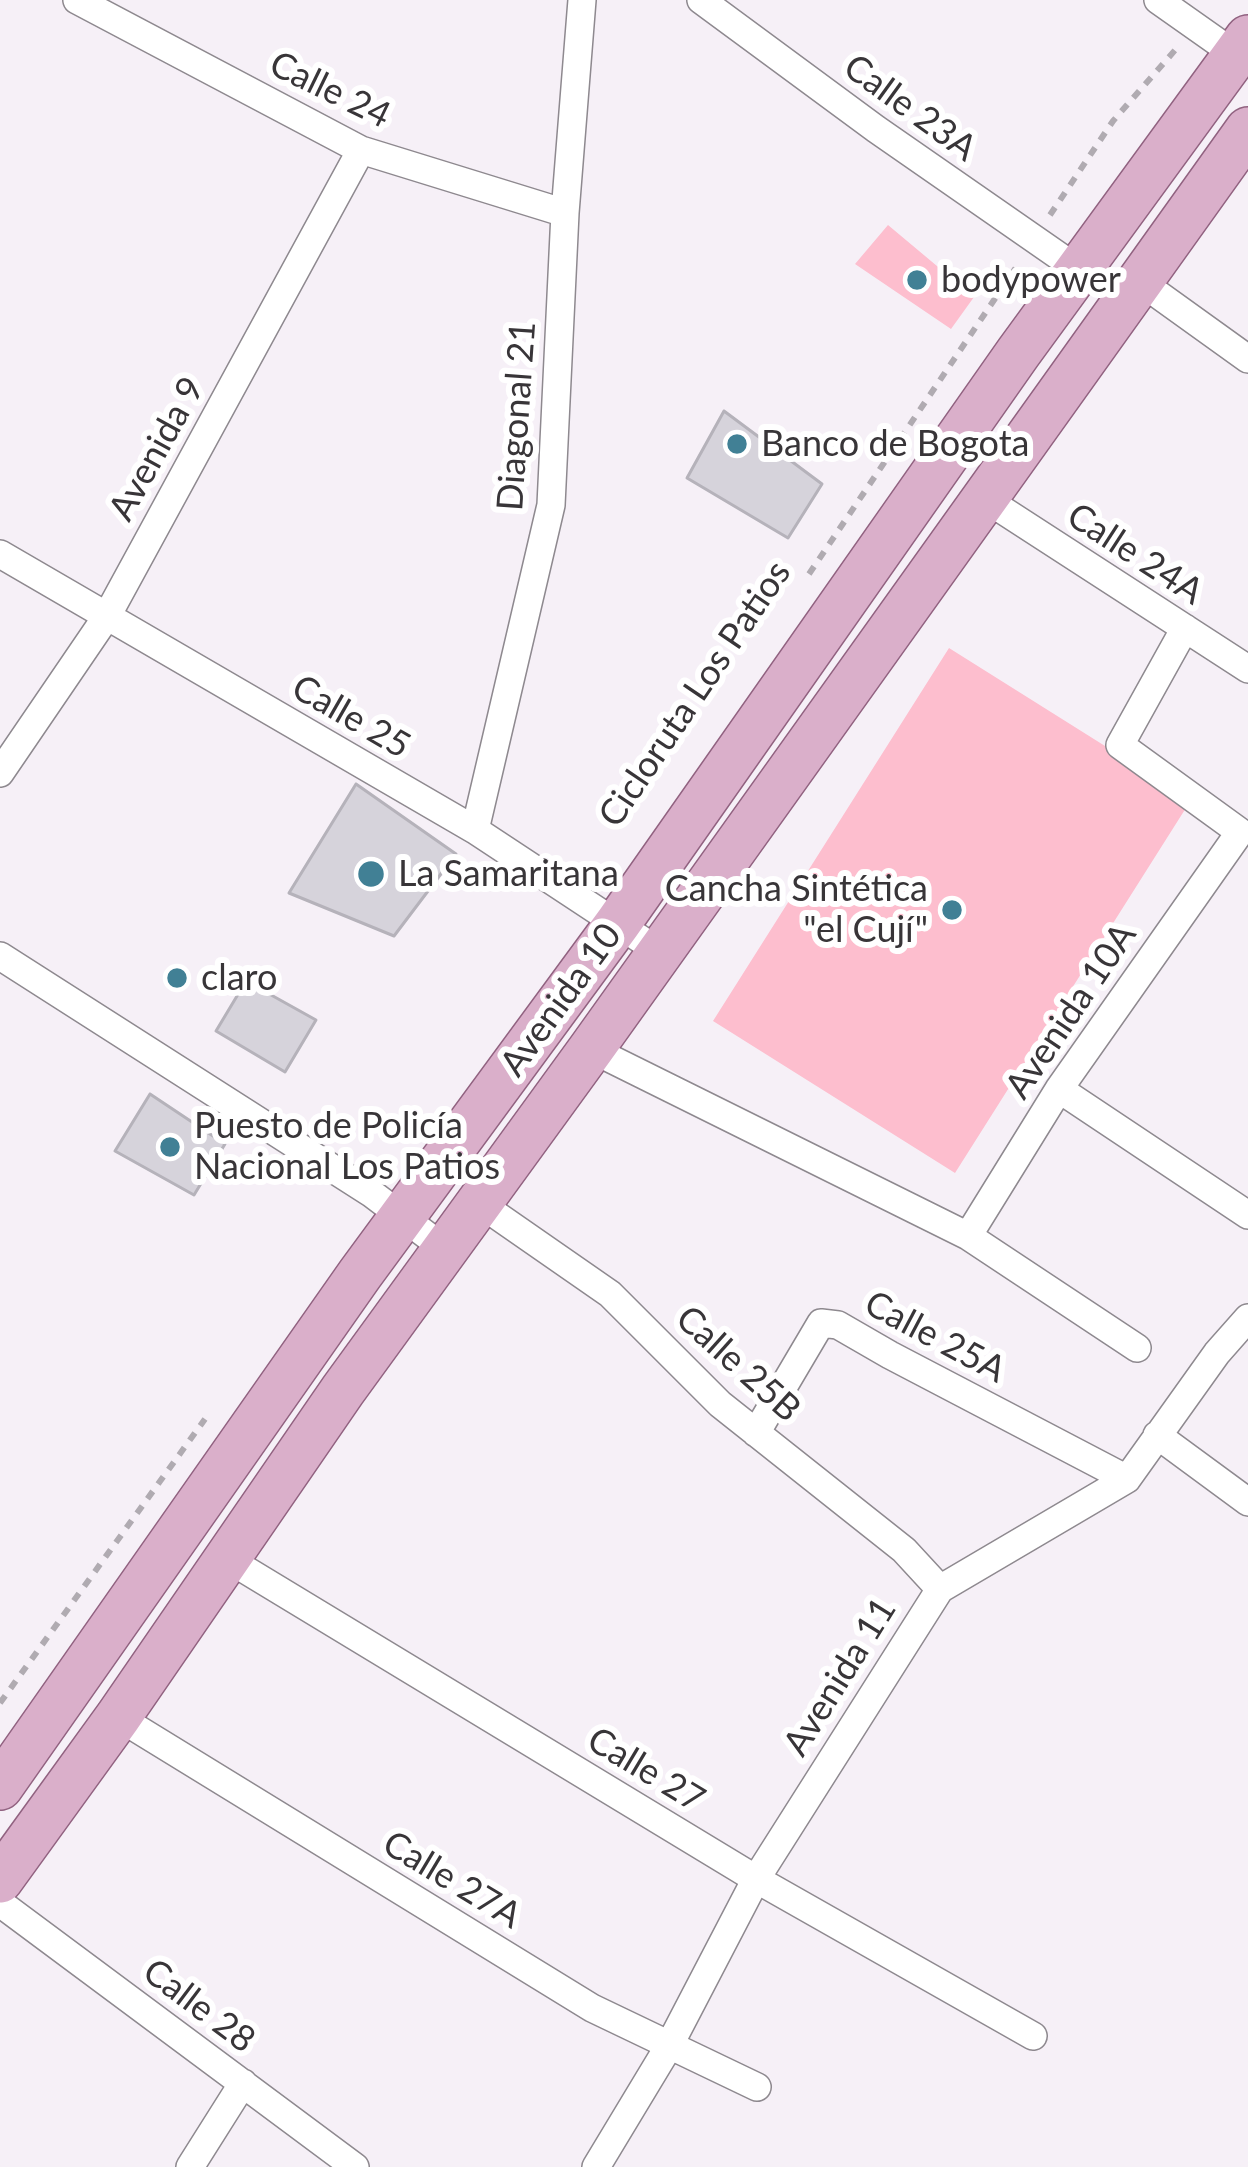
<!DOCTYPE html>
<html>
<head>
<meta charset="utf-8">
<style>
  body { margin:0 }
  canvas { display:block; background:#f6f0f7 }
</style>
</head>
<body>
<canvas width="1248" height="2167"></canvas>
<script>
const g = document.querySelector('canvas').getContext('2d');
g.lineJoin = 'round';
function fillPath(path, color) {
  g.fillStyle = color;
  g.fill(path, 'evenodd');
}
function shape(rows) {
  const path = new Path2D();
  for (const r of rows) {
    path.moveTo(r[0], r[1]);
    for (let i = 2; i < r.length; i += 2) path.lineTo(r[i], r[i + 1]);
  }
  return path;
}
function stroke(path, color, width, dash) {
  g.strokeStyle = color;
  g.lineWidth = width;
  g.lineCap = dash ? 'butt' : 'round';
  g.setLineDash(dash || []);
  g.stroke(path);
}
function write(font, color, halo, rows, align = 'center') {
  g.font = font + ' Lato,sans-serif';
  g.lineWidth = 12;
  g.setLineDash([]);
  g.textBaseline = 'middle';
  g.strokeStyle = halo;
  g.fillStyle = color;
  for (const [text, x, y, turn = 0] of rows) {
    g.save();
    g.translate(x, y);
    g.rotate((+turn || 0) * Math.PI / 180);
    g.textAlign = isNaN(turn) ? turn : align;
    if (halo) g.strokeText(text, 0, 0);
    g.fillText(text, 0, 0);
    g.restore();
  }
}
fillPath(shape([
  [888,225,974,297,951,329,855,264],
  [949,648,1191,800,955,1173,713,1021]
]), '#fdbece');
const building = shape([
  [724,411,822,484,788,538,687,478,724,411],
  [356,784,456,854,394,936,289,893,356,784],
  [246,981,316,1020,285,1072,216,1031,246,981],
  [150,1094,225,1144,194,1195,115,1151,150,1094]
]);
fillPath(building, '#d6d3db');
stroke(building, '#b5b2ba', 3);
const street = shape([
  [77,0,361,150,565,213],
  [701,0,876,129,1079,270],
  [1158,0,1236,55],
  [1138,280,1248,359],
  [984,498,1248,669],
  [0,554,475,830,660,952],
  [0,773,107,616,361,150],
  [475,830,551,505,565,213,582,0],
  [0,956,371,1193,445,1249],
  [591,1049,968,1236,1137,1348],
  [1059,1089,1248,1215],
  [479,1203,610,1294,720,1404,904,1550,940,1589],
  [968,1236,1059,1089,1240,832,1120,745,1185,628],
  [756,1433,821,1323,838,1325,890,1355,1127,1479],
  [1157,1435,1248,1502],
  [226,1558,756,1879,1033,2036],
  [118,1717,592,2008,757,2087],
  [0,1903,355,2167],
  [190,2167,243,2083],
  [596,2167,669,2046,756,1879,940,1589,1127,1479,1217,1353,1248,1318]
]);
const primary = shape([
  [0,1787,360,1274,618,923,1018,353,1248,38],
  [0,1880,118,1717,343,1390,591,1049,1248,130]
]);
stroke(street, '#8e898f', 30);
stroke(primary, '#916280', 48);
stroke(shape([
  [1050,215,1113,121,1176,49],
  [809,574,1017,266],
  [0,1703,205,1419]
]), '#b0abb1', 6, [9, 9]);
stroke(street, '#fff', 27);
stroke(primary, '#daafca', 45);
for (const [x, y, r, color] of [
  [917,280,12,"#418095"],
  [737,444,12,"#418095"],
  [371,874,15,"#418095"],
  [952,910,12,"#418095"],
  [177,978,12,"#418095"],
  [170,1147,12,"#418095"]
]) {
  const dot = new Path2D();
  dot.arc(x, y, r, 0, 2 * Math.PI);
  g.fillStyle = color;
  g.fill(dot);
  stroke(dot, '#fff', 4.5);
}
write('36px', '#383538', '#fff', [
  ["Calle 24",330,90,26],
  ["Calle 23A",910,108,36],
  ["Diagonal 21",517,416,-86],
  ["Avenida 9",157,449,-61],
  ["Calle 24A",1135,554,33],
  ["Cicloruta Los Patios",695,694,-56],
  ["Calle 25",351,717,30],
  ["Avenida 10",561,1000,-54],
  ["Avenida 10A",1071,1011,-56],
  ["Calle 25A",935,1337,28],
  ["Calle 25B",738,1364,42],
  ["Avenida 11",840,1677,-58],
  ["Calle 27",646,1770,31],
  ["Calle 27A",452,1880,31],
  ["Calle 28",199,2006,37]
]);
write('36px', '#383538', '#fff', [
  ["bodypower",941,280],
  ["Banco de Bogota",761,444],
  ["La Samaritana",398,874],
  ["Cancha Sintética",928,889,"right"],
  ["\"el Cují\"",928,930,"right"],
  ["claro",201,978],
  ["Puesto de Policía",194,1126],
  ["Nacional Los Patios",194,1167]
], 'left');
</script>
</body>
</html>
